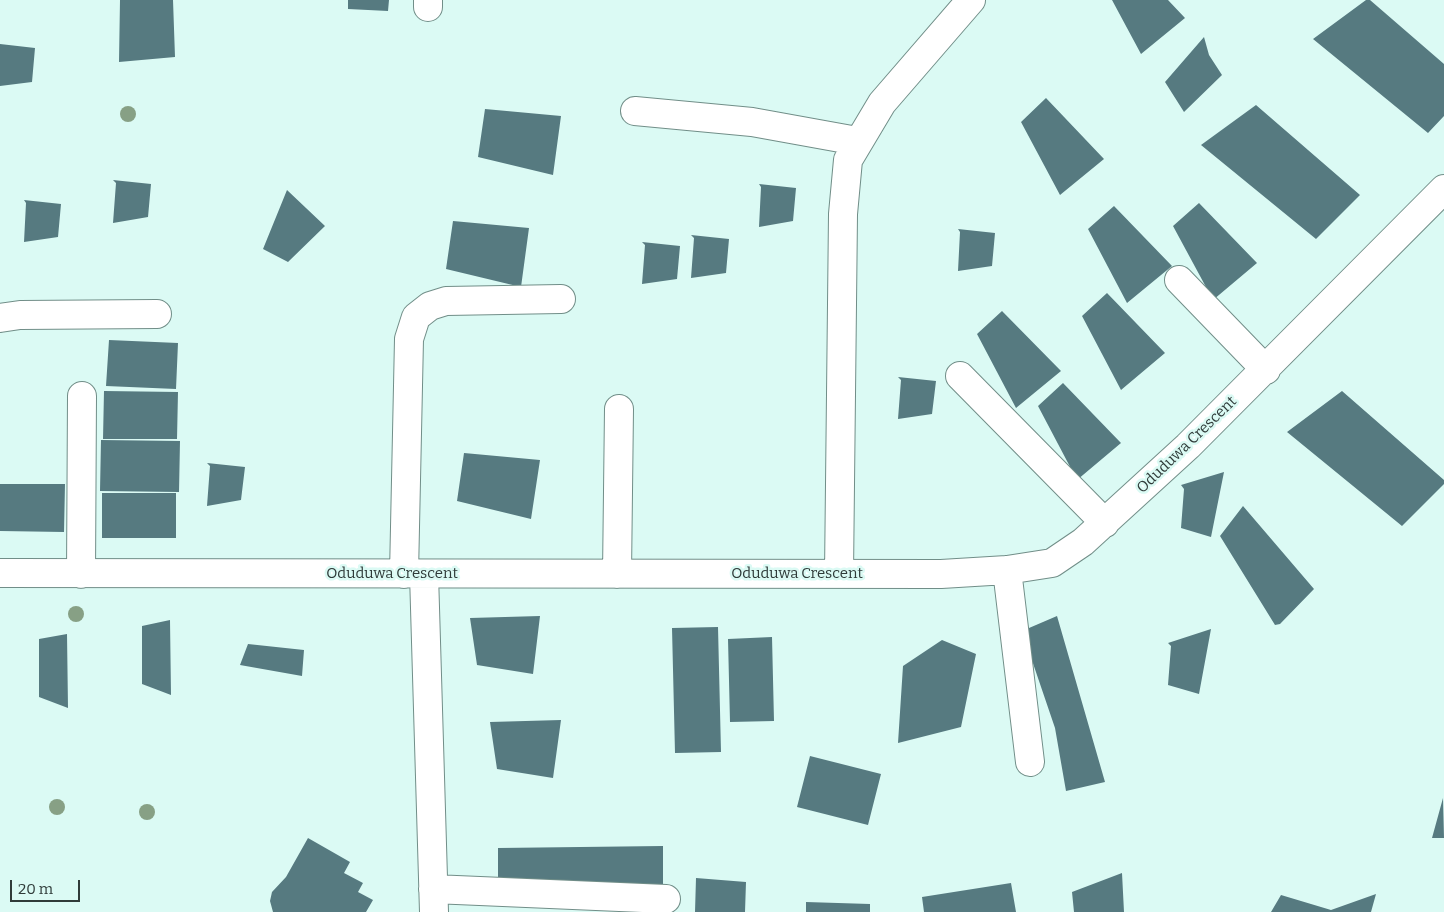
<!DOCTYPE html>
<html>
<head>
<meta charset="utf-8">
<style>
  body { margin:0 }
  #map { position:relative; width:1444px; height:912px; overflow:hidden; background:#dbfaf4; font-family:Bitter,serif }
  canvas { display:block }
  .scale { position:absolute; left:10px; top:880px; width:70px; height:22px; box-sizing:border-box; border:2px solid #2f3b39; border-top:0; padding-left:6px; font-size:15px; line-height:18px; white-space:nowrap; color:#2f3b39; -webkit-text-stroke:4px #dbfaf4; paint-order:stroke }
</style>
</head>
<body>
<div id="map">
<canvas width="1444" height="912"></canvas>
<div class="scale">20 m</div>
</div>
<script>
const g = document.querySelector('canvas').getContext('2d');
g.lineJoin = 'round';
function fillPath(path, color) {
  g.fillStyle = color;
  g.fill(path, 'evenodd');
}
function shape(rows) {
  const path = new Path2D();
  for (const r of rows) {
    path.moveTo(r[0], r[1]);
    for (let i = 2; i < r.length; i += 2) path.lineTo(r[i], r[i + 1]);
  }
  return path;
}
function stroke(path, color, width, dash) {
  g.strokeStyle = color;
  g.lineWidth = width;
  g.lineCap = dash ? 'butt' : 'round';
  g.setLineDash(dash || []);
  g.stroke(path);
}
function write(font, color, halo, rows, align = 'center') {
  g.font = font + ' Bitter,serif';
  g.lineWidth = 5;
  g.setLineDash([]);
  g.textBaseline = 'middle';
  g.strokeStyle = halo;
  g.fillStyle = color;
  for (const [text, x, y, turn = 0] of rows) {
    g.save();
    g.translate(x, y);
    g.rotate((+turn || 0) * Math.PI / 180);
    g.textAlign = isNaN(turn) ? turn : align;
    if (halo) g.strokeText(text, 0, 0);
    g.fillText(text, 0, 0);
    g.restore();
  }
}
fillPath(shape([
  [120,0,173,0,175,57,119,62],
  [348,0,389,0,388,11,348,9],
  [1112,0,1168,0,1185,18,1141,54],
  [1366,0,1370,0,1444,64,1444,116,1428,133,1313,39],
  [1204,37,1209,55,1222,75,1184,112,1165,82],
  [0,44,35,48,32,82,0,86],
  [1046,98,1104,159,1060,195,1021,122],
  [1256,105,1360,195,1316,239,1201,145],
  [485,109,561,116,553,175,478,157],
  [113,180,151,184,148,217,113,223,116,183],
  [759,184,796,188,793,221,759,227,761,187],
  [287,190,325,226,288,262,263,249],
  [24,200,61,204,58,237,24,242,26,203],
  [1199,203,1257,263,1213,300,1173,226],
  [1114,206,1172,266,1127,303,1088,229],
  [453,221,529,228,521,287,446,269],
  [958,229,995,233,992,266,958,271,960,232],
  [691,235,729,239,726,273,691,278,694,238],
  [642,242,680,246,677,279,642,284,645,245],
  [1107,293,1165,353,1121,390,1082,316],
  [1002,311,1061,371,1016,408,977,334],
  [109,340,178,343,176,389,106,386],
  [898,377,936,381,932,414,898,419,901,380],
  [1063,383,1121,443,1077,480,1038,406],
  [104,391,178,392,177,439,103,439],
  [1342,391,1444,480,1444,484,1402,526,1287,432],
  [101,440,180,441,179,492,100,491],
  [464,453,540,460,531,519,457,501],
  [207,463,245,467,241,500,207,506,210,466],
  [1224,472,1211,537,1181,528,1184,489,1181,485],
  [0,484,65,484,64,532,0,531],
  [102,493,176,493,176,538,102,538],
  [1243,506,1314,589,1280,624,1275,625,1220,536],
  [540,616,533,674,477,665,470,618],
  [1057,616,1105,782,1066,791,1055,728,1022,631],
  [170,620,171,695,142,684,142,626],
  [718,627,721,752,675,753,672,628],
  [1211,629,1199,694,1168,685,1171,646,1168,643],
  [67,634,68,708,39,697,39,639],
  [772,637,774,721,730,722,728,639],
  [942,640,976,654,961,727,898,743,903,666],
  [248,644,304,650,302,676,240,665],
  [561,720,553,778,497,769,490,722],
  [810,756,881,774,868,825,797,807],
  [1443,798,1444,838,1432,838],
  [308,838,350,862,344,873,363,883,358,892,373,900,366,912,273,912,270,901,272,892,286,877],
  [663,846,663,889,498,891,498,848],
  [1122,873,1124,912,1074,912,1072,892],
  [696,878,746,882,745,912,695,912],
  [1011,883,1016,912,924,912,922,897],
  [1376,894,1371,912,1271,912,1281,895,1331,910],
  [806,902,870,904,870,912,806,912]
]), '#567a80');
const minor = shape([
  [428,0,428,7],
  [635,111,752,122,857,141],
  [1179,280,1266,370],
  [0,318,20,315,157,314],
  [960,376,1105,523],
  [1007,570,1030,762],
  [0,573,941,574,1007,570,1052,563,1083,542,1188,446,1444,189],
  [81,574,82,396],
  [404,574,409,339,416,317,430,306,446,301,561,299],
  [424,574,434,912],
  [617,574,619,409],
  [839,574,843,214,848,160,882,103,971,0],
  [433,889,666,899]
]);
stroke(minor, '#718e88', 30);
stroke(minor, '#fff', 28);
g.fillStyle = '#87a085';
for (const [x, y] of [
  [128,114],
  [76,614],
  [57,807],
  [147,812]
]) {
  g.beginPath();
  g.arc(x, y, 8, 0, 2 * Math.PI);
  g.fill();
}
write('15px', '#2f3b39', '#dbfaf4', [
  ["Oduduwa Crescent",1187,445,-44],
  ["Oduduwa Crescent",392,574],
  ["Oduduwa Crescent",797,574]
]);
</script>
</body>
</html>
